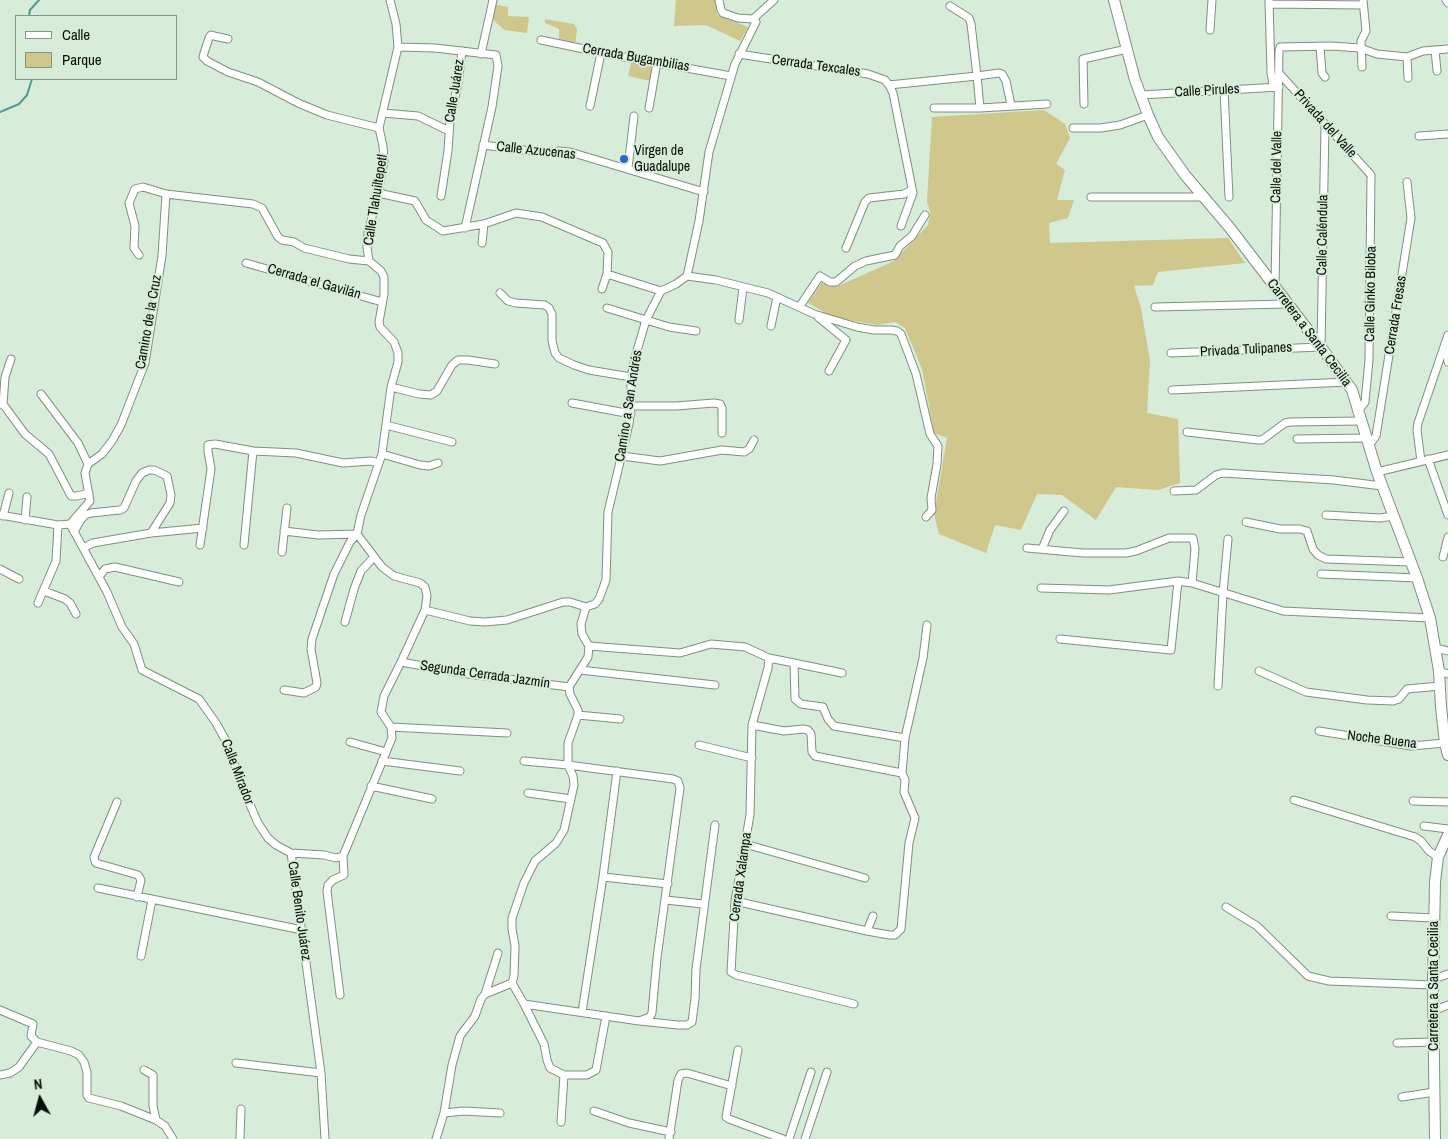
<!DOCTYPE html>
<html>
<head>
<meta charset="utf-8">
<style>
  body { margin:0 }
  #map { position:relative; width:1448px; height:1139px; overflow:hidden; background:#d7ecd9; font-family:"Archivo Narrow",sans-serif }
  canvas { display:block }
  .legend { position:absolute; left:15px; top:15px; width:162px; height:65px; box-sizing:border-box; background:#d7ecd9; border:1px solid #849486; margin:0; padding:6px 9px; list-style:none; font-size:15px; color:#080f09 }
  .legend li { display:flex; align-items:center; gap:10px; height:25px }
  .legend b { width:25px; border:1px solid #849486 }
  .north { position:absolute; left:15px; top:1074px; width:50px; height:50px; -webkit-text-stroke:4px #d7ecd9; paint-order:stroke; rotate:353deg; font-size:14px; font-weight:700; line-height:20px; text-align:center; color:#080f09 }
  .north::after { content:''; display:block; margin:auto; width:18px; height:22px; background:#080f09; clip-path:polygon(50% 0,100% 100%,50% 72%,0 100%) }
</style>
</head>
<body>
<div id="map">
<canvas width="1448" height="1139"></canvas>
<ul class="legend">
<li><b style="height:6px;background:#fff"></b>Calle</li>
<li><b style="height:14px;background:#cfc78b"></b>Parque</li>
</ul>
<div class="north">N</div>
</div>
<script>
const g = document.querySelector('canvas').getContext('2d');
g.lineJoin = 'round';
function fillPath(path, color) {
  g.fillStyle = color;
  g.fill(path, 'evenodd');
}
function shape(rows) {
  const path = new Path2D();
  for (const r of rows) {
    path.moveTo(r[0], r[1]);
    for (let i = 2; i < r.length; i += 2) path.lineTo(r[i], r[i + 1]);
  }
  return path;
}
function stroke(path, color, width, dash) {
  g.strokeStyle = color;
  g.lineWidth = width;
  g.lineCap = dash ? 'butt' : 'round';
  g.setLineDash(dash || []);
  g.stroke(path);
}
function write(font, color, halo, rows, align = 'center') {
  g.font = font + ' "Archivo Narrow",sans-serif';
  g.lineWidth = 4;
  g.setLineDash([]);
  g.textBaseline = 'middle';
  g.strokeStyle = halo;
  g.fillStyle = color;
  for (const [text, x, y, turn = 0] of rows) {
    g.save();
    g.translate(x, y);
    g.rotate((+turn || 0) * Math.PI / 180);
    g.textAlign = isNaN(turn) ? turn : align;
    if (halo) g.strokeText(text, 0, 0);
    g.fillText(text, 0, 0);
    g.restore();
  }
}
fillPath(shape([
  [676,0,715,0,717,15,748,27,740,41,706,25,674,26],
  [493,4,508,7,508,16,529,17,527,33,505,30,494,21,491,12],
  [545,19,574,24,577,30,575,45,559,41,559,29,545,23],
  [632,60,654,65,650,81,628,76],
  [1044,110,1065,124,1070,138,1056,164,1065,170,1057,200,1074,200,1068,218,1049,223,1050,243,1228,238,1245,263,1158,272,1153,285,1134,286,1141,308,1150,361,1147,413,1178,419,1180,483,1158,490,1116,487,1096,520,1062,495,1037,494,1021,530,995,525,986,553,939,534,934,514,947,438,934,433,922,369,905,328,895,322,877,325,833,317,808,303,821,283,836,287,894,261,928,225,930,212,927,201,932,117]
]), '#cfc78b');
stroke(shape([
  [29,16,30,10,39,0],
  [0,112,19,104,27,95,32,79]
]), '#549894', 2);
const street = shape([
  [1269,0,1271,72,1273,87],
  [1446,0,1448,3],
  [1269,4,1363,5],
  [950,6,969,18,971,24,977,76,999,73,1002,74,1006,81,1011,105],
  [753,19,774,0],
  [1210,30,1212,0],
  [228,39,214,36,211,35,209,38,204,53,203,57,207,61,228,72,258,82,298,103,327,115,379,128],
  [541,40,608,54,731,76],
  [1320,46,1322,73,1325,77],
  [398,47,435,48,496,55,498,66,492,107,465,228],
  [1435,50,1437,71],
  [481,54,493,0],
  [739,54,868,74,885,80,889,85,893,93,913,193,901,226],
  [1407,57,1408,78],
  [1362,67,1361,41,1366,31,1363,0],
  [1279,73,1371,175,1369,360,1365,402,1358,411],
  [889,85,977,76,980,108],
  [1224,90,1229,197],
  [1141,95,1279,87],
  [1084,104,1083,59,1127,49],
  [590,106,601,53],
  [649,108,657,62],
  [934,108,980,108,1047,104],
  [383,113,418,116,449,131],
  [1073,128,1101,128,1120,125,1148,115],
  [1419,136,1448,134],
  [483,145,547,153,559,151,570,152,704,192],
  [628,168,634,116],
  [378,193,415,201,426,220,443,231,484,224,516,213,542,217,603,243,608,252,607,274,661,291],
  [441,196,448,151,450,120,458,83,462,51],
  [1091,197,1204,197],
  [482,243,484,224],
  [846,248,865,202,869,198,904,194,912,190],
  [139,255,134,248,135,226,129,203,135,189,143,187,166,194,253,204,262,208,278,237,282,240,294,242,304,248,349,259,369,261],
  [246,263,382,302],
  [687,276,716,280,768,293,814,314,857,327,874,330,891,330,897,331,901,334,916,374,930,434,938,446,937,464,931,498,932,510,926,517],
  [1275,287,1279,51,1280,47,1331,46,1360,48,1377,54,1407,57,1423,51,1448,49],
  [602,289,607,274],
  [500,293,508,301,516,303,545,305,549,308,552,314,552,341,555,353,559,358,574,365,589,370,631,377],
  [800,306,820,276,830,282,836,282,855,266,866,261,895,255,900,246,912,236,925,215],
  [1155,307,1287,304],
  [607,308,669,327,696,331],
  [818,317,846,340,829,371],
  [739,320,743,288],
  [771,326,777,297],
  [1446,346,1448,362],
  [1171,353,1321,347,1325,124],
  [391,387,419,394,431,395,437,391,452,365,458,360,468,360,495,364],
  [1172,390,1347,382],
  [41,394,78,443,88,464],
  [0,400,25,434,49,454,71,496,77,496,89,493],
  [572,403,631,414],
  [3,405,5,377,11,359],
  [631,406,676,406,714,403,720,404,722,408,722,433],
  [386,425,452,442],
  [1187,432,1258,440,1262,440,1285,423,1290,422,1361,421],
  [1297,439,1366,438],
  [1369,445,1376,436,1411,218,1407,182],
  [382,454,420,465,429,466,438,463],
  [622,456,660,461,722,450,744,452,749,449,754,440],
  [1428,459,1448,515],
  [1421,461,1417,430,1418,423,1448,335],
  [88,464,102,454,112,441,121,425,145,363,162,256,166,194],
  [1377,472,1448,455],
  [1174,491,1196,490,1216,475,1223,473,1334,480,1382,486],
  [0,515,58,525,70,524,90,501,85,473,88,464],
  [1326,515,1380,518,1394,516],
  [3,516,9,493],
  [25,520,27,497],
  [1246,522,1280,529,1300,529,1307,531,1313,549,1318,555,1326,559,1411,562],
  [70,524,107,592,122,627,134,644,142,670,199,699,216,723,226,741,244,791,258,823,268,838,276,845,291,853,324,855,336,858,343,856],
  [74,532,80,521,85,515,91,513,120,510,124,508,136,481,142,473,149,470,154,470,167,476,171,495,170,503,151,533],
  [200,545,211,469,208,451,208,445,215,444,253,451,296,453,343,463,371,461,379,463],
  [244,545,253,451],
  [83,548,93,543,151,533,203,528],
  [1027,548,1083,553,1126,553,1136,551,1169,538,1193,538,1195,549,1192,583],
  [1042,549,1050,530,1064,511],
  [282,552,287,508],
  [1443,557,1448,537],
  [0,569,19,579],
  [1321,574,1417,578],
  [99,577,105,569,115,567,179,582],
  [1041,588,1109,590,1178,581,1192,583,1283,611,1430,618],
  [44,591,65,599,70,603,76,614],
  [38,603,56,561,58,525],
  [425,610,470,621,485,622,507,620,563,602,570,602,586,607],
  [345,622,354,589,361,571,374,557],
  [1060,639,1171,650,1178,581],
  [589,646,582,634,581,624,586,607,595,604,599,599,606,580,608,512,629,424,631,406,631,377,636,354,646,320,661,291,676,284,687,276,699,221,709,152,735,64,756,22,753,19,738,18,723,13,721,10,719,0],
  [589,646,680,653,711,644,745,647,769,658,794,663,795,699,801,704,823,707,828,719,834,726,905,738],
  [1436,648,1448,651],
  [769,658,768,668,752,725,750,815,735,901,731,972,736,975,854,1004],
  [401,662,461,673,569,687],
  [794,663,842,673],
  [580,670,715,685],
  [1259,671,1306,692,1367,700,1393,701,1399,699,1407,689,1440,686],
  [1439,671,1448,674],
  [1218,686,1223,593,1228,539],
  [284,690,304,693,316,687,317,683,311,649,312,639,334,574,350,542,357,534,318,535,284,531],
  [578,715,620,719],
  [752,725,784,731,803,729,808,730,811,734,812,752,815,756,902,773,905,738,923,658,927,625],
  [391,727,507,733],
  [1319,731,1411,746,1445,743],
  [350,742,386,752],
  [699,745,752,758],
  [382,761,460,771],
  [371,786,432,799],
  [528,793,571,799],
  [1294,800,1415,837,1421,841,1429,851,1438,857],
  [1413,801,1448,802],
  [117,802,94,857,95,861,96,863,138,875,141,880,137,897],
  [1424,826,1448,829],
  [745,844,865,878],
  [291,853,321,1073,325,1139],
  [603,877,668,884],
  [98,888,302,930],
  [666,900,703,904],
  [735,901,867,931,873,916],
  [1226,907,1257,926,1308,976,1329,981,1433,985],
  [1391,916,1434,918],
  [867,931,889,935,895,935,901,929,909,843,915,818,904,792,905,780,902,773],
  [141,956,152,900],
  [1434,979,1448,974],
  [512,983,524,1004,639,1021,650,1017,652,1013,657,958,680,788,678,781,673,779,568,765,524,761],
  [485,994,498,953],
  [340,995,327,891,328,885,333,880,344,875,343,856,392,738,391,727,381,712,384,696,401,662,425,610,427,596,425,587,420,583,394,576,382,567,357,534,361,515,382,454,391,387,398,362,398,353,394,342,380,327,379,322,384,294,384,277,381,271,369,261,367,247,368,233,378,193,384,161,383,146,379,128,398,47,396,24,390,0],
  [524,1004,544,1044,547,1060,550,1068,564,1075,587,1075,596,1070,606,1016],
  [0,1010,33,1024,31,1036,37,1042,71,1051,79,1055,84,1062,87,1072,87,1095,89,1098,121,1106,156,1120,165,1126,173,1139],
  [1433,1011,1448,1005],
  [582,1012,603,877,617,771],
  [640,1021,678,1025,687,1025,692,1022,695,999,696,969,715,825],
  [1397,1043,1434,1042],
  [738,1050,726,1117,729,1119,783,1139],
  [236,1063,321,1073],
  [144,1070,153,1075,153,1106,156,1120],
  [0,1075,10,1073,19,1067,37,1042],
  [1402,1097,1434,1092],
  [594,1111,629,1123,671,1132],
  [444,1113,464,1111,500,1113],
  [561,1122,564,1075],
  [240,1139,241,1109],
  [436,1139,444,1113,452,1065,460,1036,475,1016,481,999,485,994,512,983,514,976,515,946,512,929,512,918,524,883,535,861,556,843,564,830,574,785,573,776,568,765,568,743,578,715,578,710,570,694,569,687,588,657,589,646],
  [669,1139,678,1080,681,1074,687,1073,732,1086],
  [789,1139,811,1072],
  [805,1139,827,1072]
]);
const secondary = shape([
  [1114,0,1135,80,1148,115,1158,137,1185,175,1230,228,1321,347,1352,390,1377,472,1417,578,1430,618,1439,671,1441,707,1445,743,1448,755],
  [1435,1139,1433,985,1435,882,1438,857,1448,835]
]);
stroke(street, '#7d917f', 9);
stroke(secondary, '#7d917f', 12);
stroke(street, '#fff', 7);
stroke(secondary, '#fff', 10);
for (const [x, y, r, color] of [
  [624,159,5,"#2b64d2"]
]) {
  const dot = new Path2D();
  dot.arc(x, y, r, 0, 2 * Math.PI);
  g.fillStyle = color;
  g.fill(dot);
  stroke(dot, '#d7ecd9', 2);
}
write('14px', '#080f09', '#d7ecd9', [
  ["Cerrada Bugambilias",636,58,10],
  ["Cerrada Texcales",816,66,8],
  ["Calle Juárez",455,91,-81],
  ["Calle Pirules",1207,91,-3],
  ["Privada del Valle",1325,124,48],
  ["Calle Azucenas",536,151,6],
  ["Calle del Valle",1277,167,-89],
  ["Calle Tlahuiltepetl",376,200,-81],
  ["Calle Caléndula",1323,235,-89],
  ["Cerrada el Gavilán",314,282,16],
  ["Calle Ginko Biloba",1371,294,-89],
  ["Cerrada Fresas",1396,315,-81],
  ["Camino de la Cruz",149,322,-80],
  ["Carretera a Santa Cecilia",1309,333,53],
  ["Privada Tulipanes",1246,350,-3],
  ["Camino a San Andrés",629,406,-81],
  ["Segunda Cerrada Jazmín",485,675,8],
  ["Noche Buena",1382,740,7],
  ["Calle Mirador",237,772,69],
  ["Cerrada Xalampa",741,877,-82],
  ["Calle Benito Juárez",299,911,82],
  ["Carretera a Santa Cecilia",1434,986,-90]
]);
write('14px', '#080f09', '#d7ecd9', [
  ["Virgen de",634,151],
  ["Guadalupe",634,167]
], 'left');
</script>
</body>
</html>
